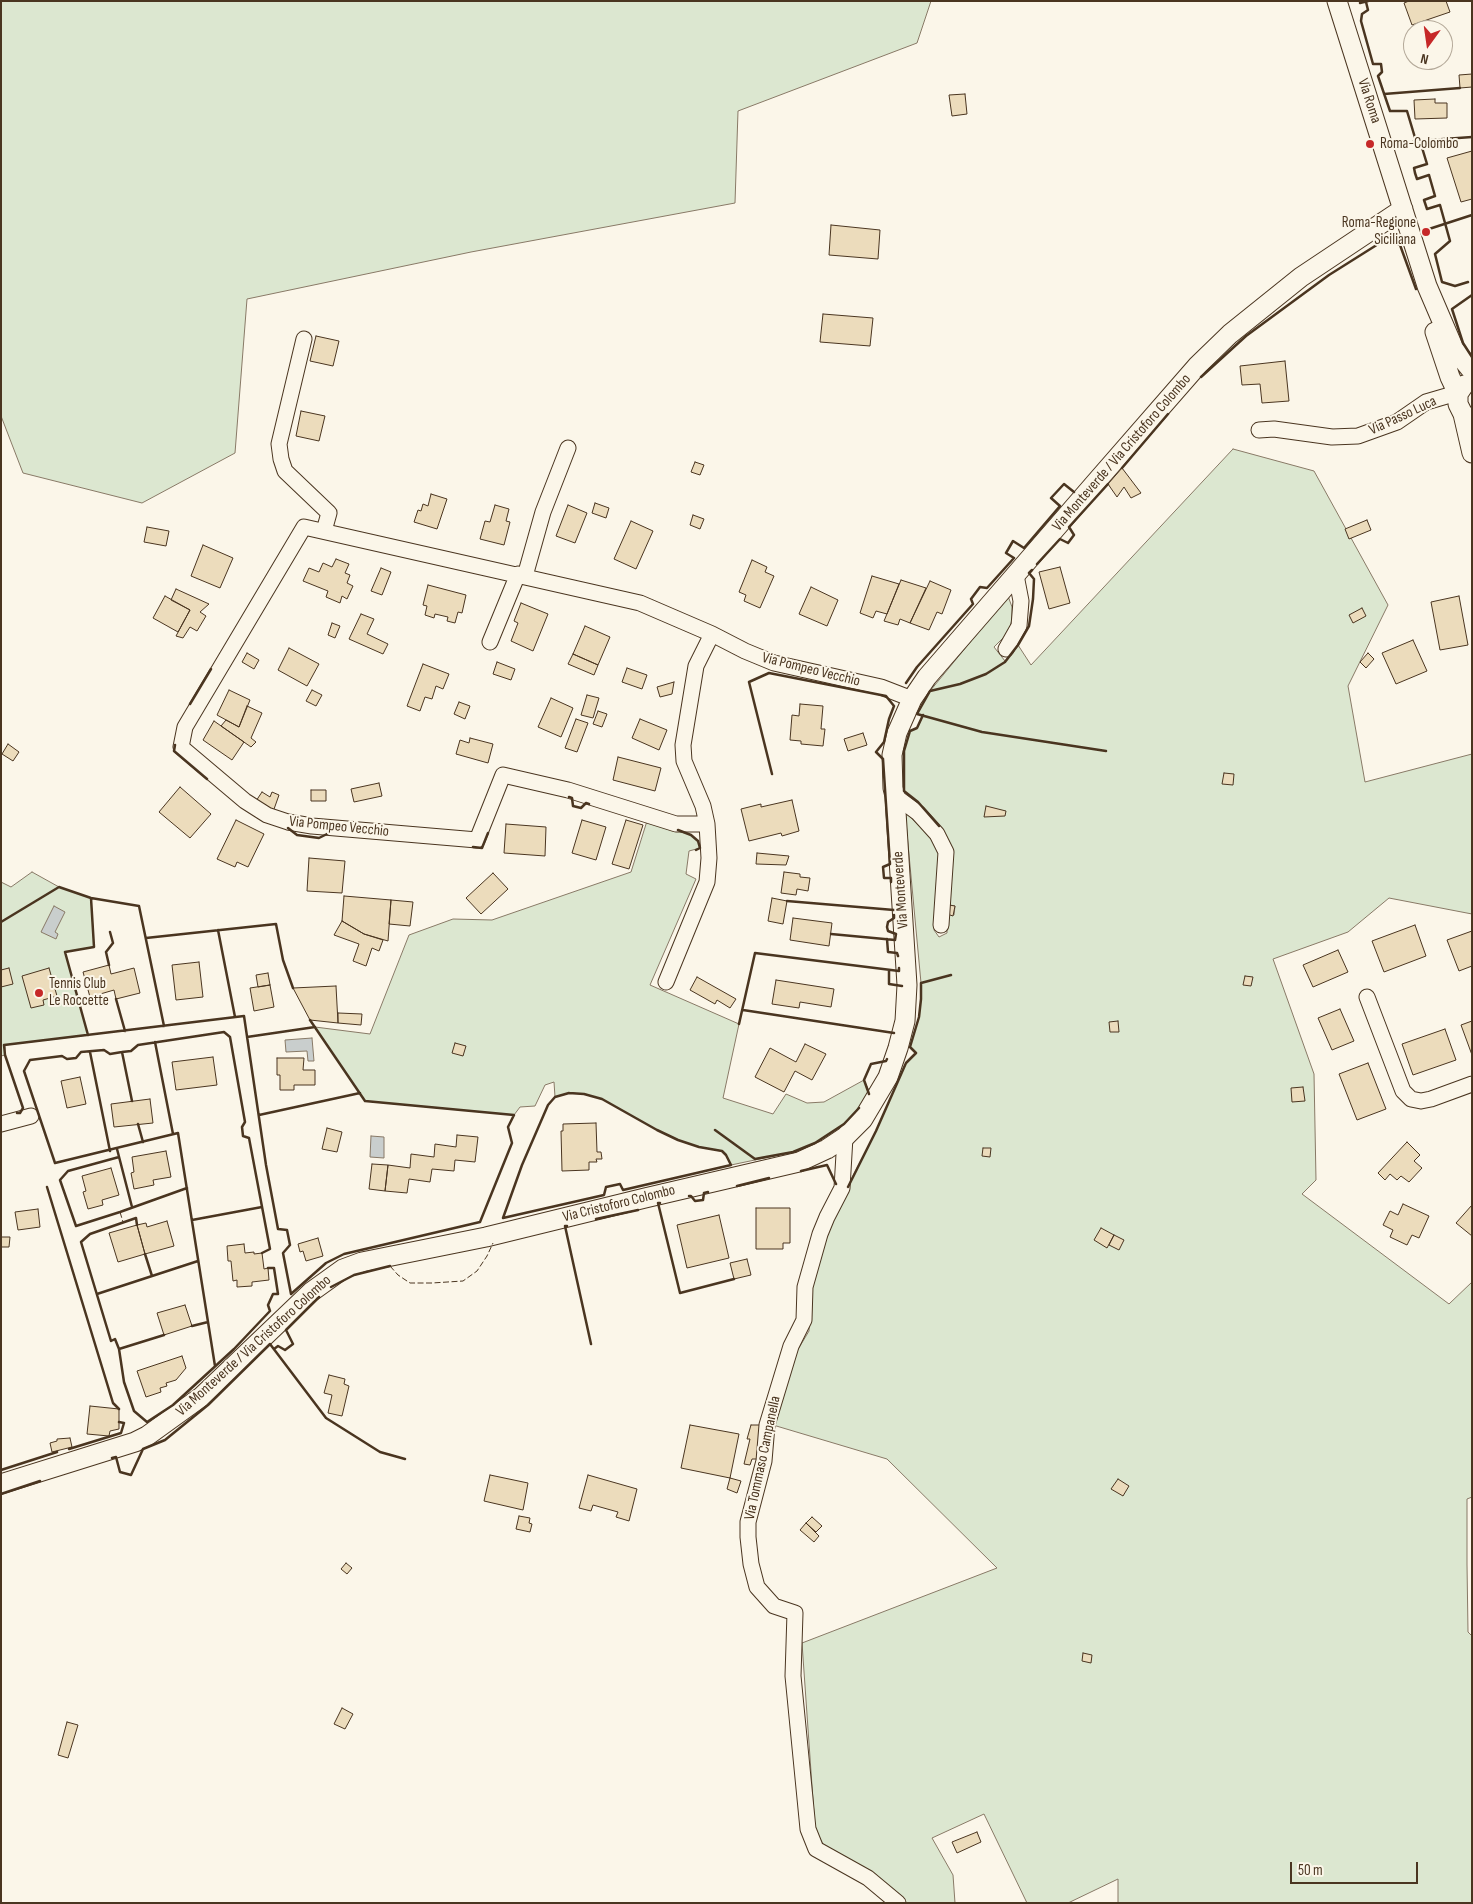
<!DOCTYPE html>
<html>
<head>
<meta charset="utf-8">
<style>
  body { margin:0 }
  #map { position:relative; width:1473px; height:1904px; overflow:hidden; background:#fbf6e9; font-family:"Sofia Sans Condensed",sans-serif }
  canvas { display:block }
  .frame { position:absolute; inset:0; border:2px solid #4a3520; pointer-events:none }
  .north { position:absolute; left:1403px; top:20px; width:50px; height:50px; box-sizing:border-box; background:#fbf6e9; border:1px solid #b4a999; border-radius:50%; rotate:194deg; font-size:14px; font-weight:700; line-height:20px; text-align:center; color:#4a3520 }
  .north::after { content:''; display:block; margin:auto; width:18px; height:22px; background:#c62828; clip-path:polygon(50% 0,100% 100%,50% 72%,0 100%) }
  .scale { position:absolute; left:1290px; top:1862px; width:128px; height:22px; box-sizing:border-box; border:2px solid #4a3520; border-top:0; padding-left:6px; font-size:15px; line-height:18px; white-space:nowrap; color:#4a3520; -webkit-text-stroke:4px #fbf6e9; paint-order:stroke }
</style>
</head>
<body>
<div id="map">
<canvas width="1473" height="1904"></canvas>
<div class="frame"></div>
<div class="north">N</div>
<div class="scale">50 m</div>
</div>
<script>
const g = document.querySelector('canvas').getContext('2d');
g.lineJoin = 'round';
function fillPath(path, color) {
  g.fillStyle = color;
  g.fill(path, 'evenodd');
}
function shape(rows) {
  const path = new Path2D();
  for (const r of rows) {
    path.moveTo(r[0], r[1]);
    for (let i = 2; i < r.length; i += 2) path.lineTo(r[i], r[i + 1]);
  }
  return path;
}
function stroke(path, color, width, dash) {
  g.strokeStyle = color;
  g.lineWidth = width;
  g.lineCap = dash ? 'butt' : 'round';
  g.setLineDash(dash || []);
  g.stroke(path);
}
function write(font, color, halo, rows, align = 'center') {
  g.font = font + ' "Sofia Sans Condensed",sans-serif';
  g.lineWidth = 4;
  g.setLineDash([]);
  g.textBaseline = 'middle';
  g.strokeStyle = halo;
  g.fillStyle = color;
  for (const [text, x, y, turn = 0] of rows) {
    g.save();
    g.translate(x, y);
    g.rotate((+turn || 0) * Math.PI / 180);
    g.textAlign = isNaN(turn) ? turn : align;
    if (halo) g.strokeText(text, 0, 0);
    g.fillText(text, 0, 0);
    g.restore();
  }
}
const green = shape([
  [1,1,931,1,917,43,738,111,735,203,471,252,247,299,235,453,142,503,23,473,1,416,1,1],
  [1233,449,1314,471,1388,605,1348,686,1365,782,1472,754,1472,914,1389,898,1348,932,1273,959,1314,1074,1316,1180,1302,1194,1449,1304,1472,1282,1472,1497,1467,1499,1467,1564,1468,1632,1472,1636,1472,1903,1118,1903,1118,1879,1068,1903,1027,1903,984,1814,932,1838,953,1875,955,1903,905,1903,824,1846,815,1829,802,1643,997,1568,887,1459,773,1425,797,1351,809,1331,810,1290,836,1209,876,1131,906,1063,916,1053,910,1047,919,1017,921,999,921,983,905,812,931,837,938,847,939,857,934,930,939,937,947,933,947,914,954,915,955,906,949,905,947,837,935,820,904,791,904,751,910,731,917,728,923,716,917,714,930,691,1008,596,1012,607,1012,619,1009,632,994,647,1005,661,1018,645,1031,665,1233,449],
  [647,821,691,835,698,841,700,848,689,851,686,874,696,879,650,985,739,1024,723,1098,773,1114,786,1094,807,1103,824,1102,864,1080,870,1093,857,1110,844,1124,815,1143,793,1152,731,1165,726,1155,722,1151,699,1147,678,1140,657,1130,602,1099,584,1094,569,1093,555,1097,554,1082,545,1085,535,1106,520,1107,514,1115,365,1101,315,1027,370,1034,409,935,453,919,492,920,631,872,647,821],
  [32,872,59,887,91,898,94,947,65,952,88,1035,5,1045,5,1055,1,1056,1,882,11,887,32,872]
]);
fillPath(green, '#dce7d0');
stroke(green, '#887966', 1);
const water = shape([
  [54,906,65,912,55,932,58,934,56,939,41,932,54,906],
  [312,1038,314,1061,308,1061,307,1051,286,1052,285,1040,312,1038],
  [371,1136,384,1137,384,1158,370,1157,371,1136]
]);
fillPath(water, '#c9cecd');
stroke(water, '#887966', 1);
const building = shape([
  [1409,1,1446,1,1450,12,1412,25,1404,3,1409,1],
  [1472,74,1472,87,1460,88,1459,75,1472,74],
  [965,94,967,114,952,116,949,95,965,94],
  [1435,99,1435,103,1447,103,1447,118,1415,119,1414,100,1435,99],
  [1472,151,1472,199,1461,202,1447,158,1472,151],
  [831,225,880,230,878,259,829,255,831,225],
  [823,314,873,318,870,346,820,342,823,314],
  [316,336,339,341,333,366,310,361,316,336],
  [1285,361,1289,401,1262,403,1260,384,1242,385,1240,366,1285,361],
  [301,411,325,416,319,441,296,436,301,411],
  [695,462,704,465,700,475,691,472,695,462],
  [1122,468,1141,493,1131,498,1124,487,1117,497,1108,484,1122,468],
  [431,494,447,499,437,529,414,522,418,510,421,511,423,504,428,506,431,494],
  [595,503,609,508,606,518,592,513,595,503],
  [495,505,509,509,506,521,510,522,504,545,480,539,485,521,490,522,495,505],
  [568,505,587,513,575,543,556,536,568,505],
  [693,515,704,519,700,529,690,525,693,515],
  [1367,520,1371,530,1349,539,1345,529,1367,520],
  [631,521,653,531,636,569,614,559,631,521],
  [147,527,169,531,166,546,144,542,147,527],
  [203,545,233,558,220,588,191,576,203,545],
  [336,559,349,564,345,573,350,575,347,583,353,586,347,599,342,596,340,603,326,597,328,591,303,581,309,568,319,572,323,563,332,567,336,559],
  [752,560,767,567,765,572,774,576,760,608,744,601,746,595,739,592,752,560],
  [1060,567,1070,603,1049,609,1039,572,1060,567],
  [381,568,391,572,382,595,371,591,381,568],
  [872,576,899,584,887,614,876,611,873,618,860,613,872,576],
  [901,580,926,588,910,623,900,619,898,625,884,621,901,580],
  [930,581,951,590,942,614,937,612,929,630,910,623,930,581],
  [428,585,466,595,462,613,458,612,455,623,447,621,448,617,435,614,434,618,425,615,427,606,423,605,428,585],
  [811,587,838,600,827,626,799,614,811,587],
  [176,589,209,604,200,612,206,616,197,631,190,627,183,638,176,636,190,610,171,600,176,589],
  [165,596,190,610,178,632,153,618,165,596],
  [1459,596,1468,645,1440,650,1431,602,1459,596],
  [521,603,548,614,533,651,511,641,518,623,514,621,521,603],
  [1362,608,1366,616,1353,623,1349,615,1362,608],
  [361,614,374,619,367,634,388,644,383,654,349,639,361,614],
  [332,623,340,626,335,638,328,635,332,623],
  [585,626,610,637,598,665,573,654,585,626],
  [1413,640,1427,671,1396,684,1382,653,1413,640],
  [289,648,319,664,307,686,278,670,289,648],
  [247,653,259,660,254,669,242,662,247,653],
  [1368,653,1374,659,1366,668,1360,662,1368,653],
  [573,654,598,665,594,675,568,664,573,654],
  [497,662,515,669,511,680,493,674,497,662],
  [423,664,449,674,443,689,436,686,432,699,425,697,420,711,407,706,423,664],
  [627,668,647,675,642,689,622,682,627,668],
  [674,682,672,694,660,697,657,687,674,682],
  [229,690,250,700,239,727,217,715,229,690],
  [312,690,322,695,316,706,306,701,312,690],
  [587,695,599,698,593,718,581,715,587,695],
  [551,698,573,708,561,737,538,727,551,698],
  [459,702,470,706,465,719,454,714,459,702],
  [800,704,823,706,821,729,825,729,823,746,801,744,801,741,790,740,792,715,799,716,800,704],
  [247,706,262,713,251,738,256,742,251,747,221,726,226,720,239,727,247,706],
  [598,711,607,714,602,727,593,724,598,711],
  [576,719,588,723,577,752,565,748,576,719],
  [640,719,667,730,659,750,632,738,640,719],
  [214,721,244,742,232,760,203,740,214,721],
  [863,733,867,745,848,751,844,739,863,733],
  [470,738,493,744,488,763,456,754,460,740,469,743,470,738],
  [8,744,19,752,13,761,2,754,8,744],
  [618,757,661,768,655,791,613,780,618,757],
  [1224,773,1234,774,1233,785,1222,784,1224,773],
  [379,783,382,796,354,802,351,789,379,783],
  [180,787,211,814,190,838,159,812,180,787],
  [311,790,326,790,326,801,311,801,311,790],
  [262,792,270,797,272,792,279,795,273,812,256,801,262,792],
  [792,800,799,831,782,836,781,833,749,841,741,809,761,804,761,807,792,800],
  [986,806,1006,811,1005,816,984,817,986,806],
  [236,820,264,834,248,867,237,862,235,867,217,859,236,820],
  [582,820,606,827,596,860,572,853,582,820],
  [626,820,643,825,629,869,612,864,626,820],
  [506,824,546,827,545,856,504,853,506,824],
  [757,853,789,856,786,865,756,864,757,853],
  [309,858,345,861,342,893,307,891,309,858],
  [784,872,800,874,800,877,810,878,808,891,797,889,796,895,781,893,784,872],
  [493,873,508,889,481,914,466,898,493,873],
  [344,896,391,900,388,941,364,934,342,921,344,896],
  [772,898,787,901,783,924,768,921,772,898],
  [391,900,413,902,410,926,389,924,391,900],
  [949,905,955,906,953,916,947,914,949,905],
  [793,918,832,923,829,946,790,940,793,918],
  [342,921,364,934,383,940,379,951,372,948,366,966,353,961,359,944,334,935,342,921],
  [1415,925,1426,956,1384,972,1372,941,1415,925],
  [1472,931,1472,966,1459,971,1447,940,1472,931],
  [1338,950,1348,972,1313,987,1303,965,1338,950],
  [199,962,203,997,176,1000,172,965,199,962],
  [109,965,111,974,134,968,140,993,116,999,114,990,90,997,83,972,109,965],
  [9,968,13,984,1,987,1,970,9,968],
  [49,968,57,996,43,1000,44,1005,31,1008,22,976,49,968],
  [268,973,270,985,258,987,256,975,268,973],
  [1245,976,1253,977,1251,986,1243,985,1245,976],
  [697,977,736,999,730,1008,717,1000,715,1004,690,990,697,977],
  [776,980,834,989,831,1007,800,1002,799,1008,772,1004,776,980],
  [270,985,274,1007,254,1011,250,988,270,985],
  [336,986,338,1023,310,1020,293,988,336,986],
  [1340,1009,1354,1041,1332,1050,1318,1018,1340,1009],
  [338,1013,362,1014,361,1025,338,1023,338,1013],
  [1118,1021,1119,1032,1110,1032,1109,1022,1118,1021],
  [1472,1021,1472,1055,1461,1025,1472,1021],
  [1445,1029,1456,1060,1413,1075,1402,1044,1445,1029],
  [455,1043,466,1046,463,1056,452,1053,455,1043],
  [805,1044,826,1054,812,1080,795,1071,784,1092,755,1077,770,1048,796,1062,805,1044],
  [213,1057,217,1085,176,1090,172,1062,213,1057],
  [277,1058,304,1058,303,1070,315,1070,315,1085,294,1085,294,1090,280,1090,280,1075,277,1075,277,1058],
  [1368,1063,1386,1109,1357,1120,1339,1074,1368,1063],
  [80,1077,86,1104,67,1108,61,1081,80,1077],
  [1303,1087,1305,1101,1292,1102,1291,1088,1303,1087],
  [150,1099,153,1123,114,1127,111,1104,150,1099],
  [596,1123,597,1152,601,1152,602,1159,596,1159,597,1162,589,1162,589,1170,562,1171,561,1131,563,1131,563,1124,596,1123],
  [327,1128,342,1132,337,1152,322,1149,327,1128],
  [457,1135,478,1137,475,1162,455,1160,454,1171,432,1169,430,1182,409,1179,407,1193,385,1191,388,1165,410,1168,411,1154,434,1157,435,1144,456,1147,457,1135],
  [1407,1142,1420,1155,1414,1161,1422,1168,1409,1182,1401,1176,1397,1180,1390,1174,1385,1180,1378,1173,1407,1142],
  [983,1148,991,1148,990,1157,982,1156,983,1148],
  [166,1151,171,1177,153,1180,154,1185,134,1189,131,1173,134,1172,132,1157,166,1151],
  [372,1164,388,1165,385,1191,369,1189,372,1164],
  [111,1168,119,1195,102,1200,103,1205,88,1209,83,1192,86,1191,82,1176,111,1168],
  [1403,1204,1429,1216,1419,1238,1412,1235,1407,1245,1390,1237,1393,1230,1383,1225,1390,1211,1398,1215,1403,1204],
  [1472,1205,1472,1236,1456,1223,1472,1205],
  [756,1208,790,1208,790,1243,783,1243,783,1249,756,1249,756,1208],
  [38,1209,40,1227,18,1230,15,1212,38,1209],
  [719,1215,729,1258,687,1268,677,1225,719,1215],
  [167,1221,174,1246,145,1254,137,1225,146,1223,147,1227,167,1221],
  [137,1225,145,1254,118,1262,109,1233,137,1225],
  [1101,1228,1114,1235,1107,1248,1094,1240,1101,1228],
  [1114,1235,1124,1240,1119,1250,1109,1245,1114,1235],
  [1,1237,10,1237,9,1247,1,1247,1,1237],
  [318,1238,323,1256,306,1261,303,1251,300,1252,298,1244,318,1238],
  [244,1244,245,1253,254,1252,254,1254,262,1253,264,1269,268,1268,269,1280,252,1282,252,1286,237,1287,237,1280,233,1281,231,1261,228,1261,227,1246,244,1244],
  [747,1259,751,1275,734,1279,730,1263,747,1259],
  [185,1305,192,1326,164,1335,157,1313,185,1305],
  [182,1356,186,1368,176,1380,166,1383,167,1386,160,1388,161,1392,146,1397,137,1371,182,1356],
  [329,1375,345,1379,344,1384,349,1386,342,1416,328,1413,332,1395,324,1393,329,1375],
  [90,1406,119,1409,119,1429,110,1431,109,1436,87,1434,90,1406],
  [690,1425,739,1434,730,1478,681,1468,690,1425],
  [751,1425,761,1425,760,1459,752,1459,750,1465,744,1464,750,1439,747,1439,751,1425],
  [70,1438,72,1447,52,1452,50,1443,57,1441,57,1439,70,1438],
  [490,1475,528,1483,523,1510,484,1501,490,1475],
  [588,1475,637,1489,629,1521,616,1517,618,1512,593,1505,591,1511,579,1508,588,1475],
  [730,1478,741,1481,737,1493,727,1489,730,1478],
  [1118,1479,1129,1486,1123,1496,1111,1489,1118,1479],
  [519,1516,530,1518,529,1523,532,1524,530,1532,516,1529,519,1516],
  [812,1517,822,1526,816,1532,806,1523,812,1517],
  [806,1523,819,1536,814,1542,800,1530,806,1523],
  [346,1563,352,1568,347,1574,341,1569,346,1563],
  [1083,1653,1092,1655,1091,1663,1082,1661,1083,1653],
  [342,1708,353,1714,345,1729,334,1724,342,1708],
  [67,1722,78,1725,68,1758,58,1755,67,1722],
  [977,1832,981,1842,957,1853,952,1842,977,1832]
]);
fillPath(building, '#ecdcbc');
stroke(building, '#4a3520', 1);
const minor = shape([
  [304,339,279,444,281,459,285,471,329,513,324,531],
  [1259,430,1274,429,1332,437,1358,436,1397,422,1426,402,1450,395,1457,398],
  [525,576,543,512,568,448],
  [712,634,696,666,683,745,684,761,703,806,707,824,676,824,568,790,503,775,477,840,312,826,288,822,267,815,245,801,181,747,185,727,304,527,640,603,712,634,745,651,774,663,881,687,912,699],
  [490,642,518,574],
  [1006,649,1019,626,1021,601,1016,575],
  [895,796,918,813,937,834,946,852,941,925],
  [666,982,707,882,709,858,707,824],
  [1367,997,1403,1091,1411,1099,1421,1101,1431,1099,1472,1084],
  [1,1124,31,1116],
  [845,1137,842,1188,827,1217,820,1234,805,1287,804,1320,791,1346,767,1425,764,1461,748,1522,748,1537,751,1564,757,1587,774,1606,795,1613,793,1676,808,1829,816,1849,868,1878,898,1903]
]);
const tertiary = shape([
  [1337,1,1427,286,1454,349,1472,371],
  [1435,332,1450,377,1458,394],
  [1464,385,1458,394,1458,404,1463,414,1472,420],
  [1463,414,1472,453],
  [1,1484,135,1442,147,1436,201,1397,311,1292,343,1269,362,1262,486,1237,645,1198,799,1162,827,1149,845,1137,863,1119,888,1077,898,1048,905,1021,907,985,895,796,893,788,892,755,897,733,912,699,927,677,1095,483,1198,365,1230,334,1301,277,1403,209]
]);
stroke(minor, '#4a3520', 17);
stroke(tertiary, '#4a3520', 21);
stroke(minor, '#fbf6e9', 15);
stroke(tertiary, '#fbf6e9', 19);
stroke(shape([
  [120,1212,123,1222],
  [390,1266,398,1275,410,1283,432,1283,463,1281,477,1271,487,1256,493,1243]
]), '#4a3520', 1, [6, 2.5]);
stroke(shape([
  [1366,2,1368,10,1362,14,1361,21,1373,64,1381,64,1382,72,1378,76,1390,111,1407,111,1416,141],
  [1360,3,1368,1],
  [1384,94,1460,88],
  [1420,141,1427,164,1414,168,1415,173,1417,179,1429,175,1435,196,1424,200,1427,209,1440,205,1450,241,1435,254,1442,282,1455,286,1468,282],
  [1407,144,1416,141,1472,137],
  [1429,229,1472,215],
  [1472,295,1452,309,1463,343,1472,357],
  [1201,377,1246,336,1329,275,1383,241,1390,241,1400,245,1416,289],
  [1122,468,1168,414],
  [1037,564,1060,539,1068,543,1074,535,1069,527,1108,484],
  [1032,570,1029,573,1034,579,1033,599,1029,626,1018,645,1005,662,986,674,960,684,930,691,917,714,982,732,1106,751],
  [906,683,917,667,973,604,971,599,980,587,987,588,1014,558,1006,553,1013,541,1024,548,1060,506,1051,498,1064,484,1074,492],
  [190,704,211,669],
  [923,715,917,728,910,731,904,751,904,791,918,802,939,826],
  [175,745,174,751,207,779],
  [772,774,749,682,769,673,886,696,894,706,889,719,884,742,876,752,883,759,890,864,883,867,884,878,891,878,891,882],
  [569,797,572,798,573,806,581,808,586,803,589,804],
  [288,828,297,835,319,838,329,833],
  [678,830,691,835,698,841,700,848,696,850],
  [473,847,482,848,488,833],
  [787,901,894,910],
  [1,922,59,887,91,898,139,906,164,1026],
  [218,930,235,1017],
  [831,934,895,940,896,934,888,931,887,927,888,922,894,918,894,915],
  [146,938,276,924,283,960,293,988],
  [887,939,888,952,897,953,898,956],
  [109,965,106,952,113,943,110,932],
  [889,970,889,984,902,986],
  [116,999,125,1031],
  [743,1010,894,1033],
  [739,1024,755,953,899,971,899,968],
  [88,1035,65,952,94,947,91,898],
  [247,1037,315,1027],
  [155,1042,173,1134],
  [90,1052,110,1151],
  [122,1052,132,1101],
  [569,1093,584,1094,602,1099,657,1130,678,1140,699,1147,722,1151,726,1155,731,1165,623,1190,620,1184,606,1187,604,1195,503,1218,522,1165,548,1105,555,1097,569,1093],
  [869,1094,864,1080,871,1064,886,1061,887,1059],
  [17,1113,20,1113,23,1108,5,1055,4,1045,244,1016,266,1165,278,1229,287,1230,290,1245,283,1253,291,1294,326,1263,344,1254,480,1222,512,1143,508,1127,514,1115,365,1101,310,1020],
  [259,1115,360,1093],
  [138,1124,143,1142],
  [715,1130,755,1159,793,1152,815,1143,844,1124,859,1108],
  [117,1149,132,1207],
  [119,1157,68,1171,60,1180,76,1226,120,1212,187,1188],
  [801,1171,827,1165,836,1184],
  [737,1186,769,1178],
  [47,1187,113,1403,119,1409],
  [848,1187,876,1131,906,1063,916,1053,910,1047,919,1017,921,999,921,983,951,975],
  [689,1196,691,1196,695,1201,703,1200,704,1193,708,1192],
  [660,1203,658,1203,680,1293,734,1279],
  [596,1219,638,1210],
  [192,1220,262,1207],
  [137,1225,136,1218,90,1234,81,1242,111,1341,115,1339,119,1349,124,1382,134,1411,147,1422,173,1405,234,1349,270,1311,268,1305,273,1294,278,1294,274,1268,268,1268],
  [567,1226,565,1226,591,1344],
  [145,1254,152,1276],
  [331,1287,354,1275,390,1266],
  [97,1294,198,1261],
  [192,1326,208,1322],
  [119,1349,164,1335],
  [274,1349,278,1346,285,1350,293,1344,286,1330,319,1297],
  [215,1366,178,1133,55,1163,24,1071,30,1060,62,1056,67,1059,76,1058,81,1052,104,1050,110,1054,122,1052,131,1051,138,1045,224,1032,230,1037,245,1122,242,1127,243,1136,249,1138,270,1249,262,1253],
  [69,1449,121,1433,124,1423,119,1422],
  [112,1458,116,1457,120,1472,131,1475,143,1449,165,1440,208,1405,270,1344,326,1418,380,1452,405,1459],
  [1,1470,57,1452],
  [1,1494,40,1481]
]), '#4a3520', 2.5);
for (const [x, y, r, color] of [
  [1370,144,5,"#c62828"],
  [1426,232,5,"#c62828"],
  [39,993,5,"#c62828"]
]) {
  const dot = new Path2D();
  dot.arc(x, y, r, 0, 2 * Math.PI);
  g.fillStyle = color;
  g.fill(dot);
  stroke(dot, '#fbf6e9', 2);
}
write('15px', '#4a3520', '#fbf6e9', [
  ["Via Roma",1369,101,72],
  ["Via Passo Luca",1403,416,-25],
  ["Via Monteverde / Via Cristoforo Colombo",1122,453,-49],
  ["Via Pompeo Vecchio",811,670,14],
  ["Via Pompeo Vecchio",339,827,6],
  ["Via Monteverde",901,890,-94],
  ["Via Cristoforo Colombo",619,1204,-14],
  ["Via Monteverde / Via Cristoforo Colombo",254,1346,-42],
  ["Via Tommaso Campanella",763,1458,-78]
]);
write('15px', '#4a3520', '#fbf6e9', [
  ["Roma-Colombo",1380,144],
  ["Roma-Regione",1416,223,"right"],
  ["Siciliana",1416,240,"right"],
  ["Tennis Club",49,984],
  ["Le Roccette",49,1001]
], 'left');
</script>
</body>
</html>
